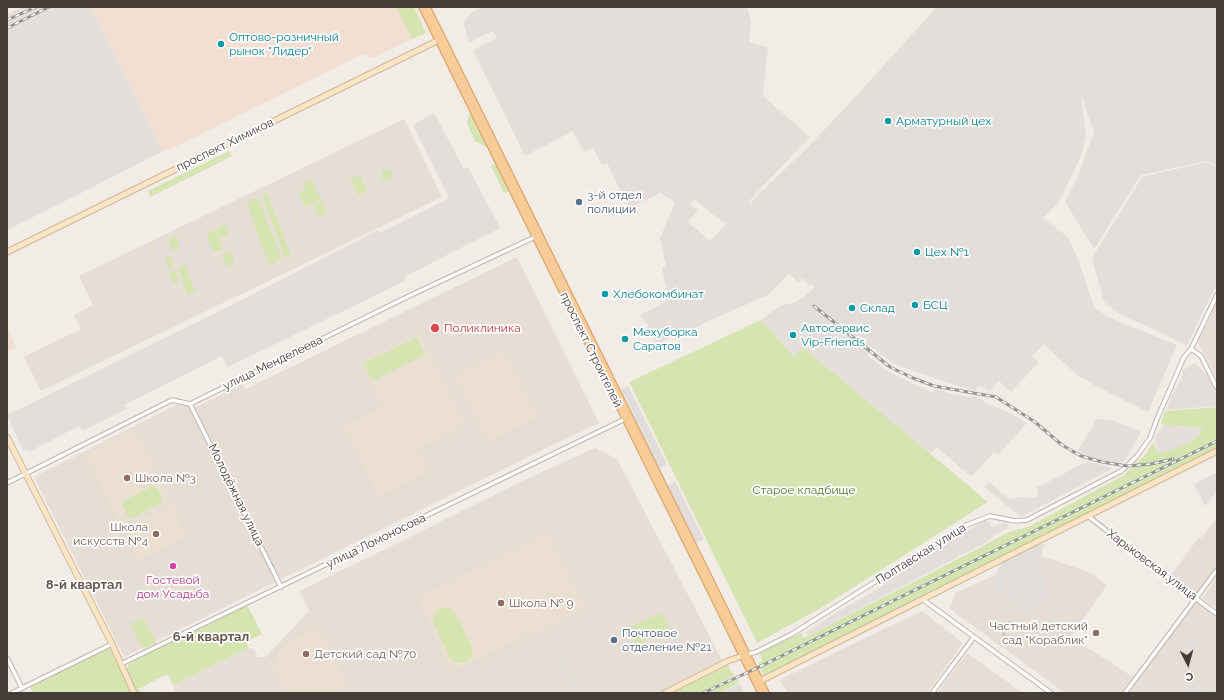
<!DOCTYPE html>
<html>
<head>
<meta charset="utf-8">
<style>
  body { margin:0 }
  #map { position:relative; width:1224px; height:700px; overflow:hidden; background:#f2ece6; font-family:Raleway,sans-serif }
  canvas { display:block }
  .frame { position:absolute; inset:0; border:8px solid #443c36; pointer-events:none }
  .north { position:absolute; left:1168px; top:644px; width:40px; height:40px; -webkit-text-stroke:3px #fff; paint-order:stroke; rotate:174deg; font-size:11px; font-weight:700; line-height:16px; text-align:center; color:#443c36 }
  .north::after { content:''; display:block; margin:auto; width:14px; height:18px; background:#443c36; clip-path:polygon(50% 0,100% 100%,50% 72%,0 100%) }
</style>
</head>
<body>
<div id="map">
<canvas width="1224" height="700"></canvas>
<div class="frame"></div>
<div class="north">С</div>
</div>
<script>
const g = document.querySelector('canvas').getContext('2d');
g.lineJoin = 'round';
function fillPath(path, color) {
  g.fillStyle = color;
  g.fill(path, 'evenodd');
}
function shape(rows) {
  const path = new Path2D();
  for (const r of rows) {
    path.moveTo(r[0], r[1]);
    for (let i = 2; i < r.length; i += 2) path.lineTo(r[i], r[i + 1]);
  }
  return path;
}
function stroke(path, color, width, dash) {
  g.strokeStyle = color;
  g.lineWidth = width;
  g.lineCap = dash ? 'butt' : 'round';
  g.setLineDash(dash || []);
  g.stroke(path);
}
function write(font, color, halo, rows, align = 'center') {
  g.font = font + ' Raleway,sans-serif';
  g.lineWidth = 3.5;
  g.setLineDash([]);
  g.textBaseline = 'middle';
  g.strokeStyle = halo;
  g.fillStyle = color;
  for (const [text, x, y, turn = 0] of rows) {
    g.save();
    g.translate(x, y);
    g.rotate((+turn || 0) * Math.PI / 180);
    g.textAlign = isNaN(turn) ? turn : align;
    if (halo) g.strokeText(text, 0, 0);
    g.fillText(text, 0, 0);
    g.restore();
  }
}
fillPath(shape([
  [404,119,442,197,41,391,24,357,81,329,74,315,93,305,79,276],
  [517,257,599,423,538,452,124,657,34,477,178,404,189,407,198,406,242,384,246,389],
  [1217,301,1217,378,1198,343],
  [595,448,617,459,723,662,661,693,175,693,173,685,249,648,254,649,258,657,266,657,309,611,300,591,529,478],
  [1217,517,1217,567,1197,593,1171,575,1199,537,1201,538],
  [1039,555,1091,573,1107,585,1071,637,1133,677,1121,693,1065,693,950,609,955,593],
  [1217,577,1217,608,1202,599],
  [1196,600,1217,616,1217,693,1214,693,1215,692,1190,673,1173,693,1129,693],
  [922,611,963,643,927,693,788,693,779,680,863,639],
  [967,653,1023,693,938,692]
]), '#e6ddd4');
fillPath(shape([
  [91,7,396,7,412,39,373,58,363,54,181,144,163,151],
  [7,327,16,347,7,351]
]), '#f3dfd2');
fillPath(shape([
  [23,7,91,7,163,151,89,189,7,230,7,15],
  [483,7,747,7,751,21,749,42,768,47,763,96,810,137,749,201,753,208,751,202,807,148,846,107,937,7,1217,7,1217,166,1208,161,1141,175,1094,249,1065,202,1079,173,1094,132,1081,95,1086,136,1081,156,1059,202,1043,218,1068,237,1078,259,1094,307,1108,317,1177,345,1148,412,1096,386,1076,374,1044,344,1032,356,1039,362,1011,392,999,381,990,391,978,386,975,391,942,381,894,364,870,346,868,356,887,371,933,393,935,389,944,391,947,393,970,397,975,396,990,405,1008,412,1027,423,998,455,994,452,971,477,937,447,930,454,804,348,793,356,761,320,780,306,796,302,799,299,805,296,815,287,811,284,809,285,802,278,798,282,789,274,768,295,704,323,691,331,675,335,656,345,651,330,640,315,665,302,668,299,662,267,666,266,660,238,675,202,660,193,629,208,607,163,602,165,593,148,584,152,573,131,525,156,473,50,497,38,493,31,469,42,463,22,474,11],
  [694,200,726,224,710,241,688,222,698,210,690,205],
  [434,113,464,169,468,167,500,228,404,277,405,281,228,367,222,356,124,405,127,409,82,431,79,426,31,451,22,449,7,415,220,311,378,230,380,233,449,198,413,125],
  [1207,162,1217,168,1217,283,1187,346,1151,328,1121,315,1104,302,1092,258,1142,177],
  [1194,363,1207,374,1217,396,1217,406,1167,410,1170,398,1182,377,1182,371],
  [1097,419,1112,420,1141,432,1124,462,1119,463,1107,463,1084,456,1077,452],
  [1164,425,1201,429,1201,433,1189,443,1172,450,1162,453,1156,453,1155,437],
  [1088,461,1113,468,1021,517,984,487,989,482,1010,500,1019,497,1036,498,1038,492,1036,488],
  [984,521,989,522,992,527,1006,522,1009,526,1007,529,993,536,990,540,808,636,806,632,837,612,878,589,902,570,939,547],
  [1190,673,1215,692,1214,693,1173,693]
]), '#e4dedb');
fillPath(shape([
  [419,333,465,427,418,450,429,473,379,497,344,426,383,407,361,362],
  [504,352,537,418,489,441,456,375],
  [134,429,170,500,120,526,84,455],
  [173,504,181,521,178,523,182,532,186,530,188,536,137,561,122,529],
  [548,534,584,608,453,672,417,597],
  [318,626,349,686,334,693,287,693,273,665,283,644]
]), '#eadfd1');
fillPath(shape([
  [396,7,414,7,426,33,412,39],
  [470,108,490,149,475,141,467,124],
  [229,151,232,156,150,197,148,191],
  [497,163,511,191,504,193,491,166],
  [383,169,392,170,392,180,382,180],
  [360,175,367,191,358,195,350,179],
  [312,179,321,200,305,207,299,193,306,189,303,183],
  [266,193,268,195,291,256,288,258,284,256,264,200,263,195],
  [256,198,259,199,281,257,281,259,271,265,268,262,247,205,248,202],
  [322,201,327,213,319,217,313,205],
  [225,224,229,235,220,238,216,228],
  [216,230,223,249,213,252,206,234],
  [176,236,180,248,172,251,168,239],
  [230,251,235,264,227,267,222,254],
  [170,256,174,267,169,268,170,271,175,270,179,282,173,284,165,258],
  [186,265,190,277,182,280,178,268],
  [190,278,195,292,187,295,182,281],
  [761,320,793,356,804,348,988,502,821,608,757,643,629,382],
  [417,337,425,355,372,381,363,363],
  [1217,407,1217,448,857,629,764,675,758,663,762,661,760,653,801,633,804,638,968,554,1009,532,1028,527,1124,475,1144,456,1154,441,1156,452,1162,453,1189,443,1201,433,1201,428,1164,425,1161,423,1165,411],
  [153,486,157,488,161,496,161,503,132,518,128,517,122,505,123,501],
  [247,605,262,634,246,642,249,648,173,685,167,674,139,689,142,693,137,693,126,671,128,665,134,660],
  [446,607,450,608,455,612,472,647,473,652,471,658,465,662,457,663,451,660,433,623,433,616,436,612,442,608],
  [658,614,664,616,669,626,669,630,639,644,635,644,629,631,631,627],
  [143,618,156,643,143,649,130,624],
  [109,647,131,693,33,693,30,686],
  [727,664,734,676,701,693,669,693],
  [737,678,739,683,719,693,706,693]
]), '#d6e4b1');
fillPath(shape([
  [316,174,331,207,329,208,313,175],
  [294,185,307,219,304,220,292,186],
  [226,214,243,257,240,258,224,215],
  [203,229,217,268,214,269,200,230],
  [182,240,200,291,198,292,179,241],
  [159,249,178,301,176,302,156,250],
  [106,353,107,356,41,388,40,386],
  [628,386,667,464,659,469,621,389],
  [1217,472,1217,490,1205,506,1194,484],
  [675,481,704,539,696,543,667,486],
  [1039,544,1044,544,1038,568,1049,589,1030,616,995,592,995,579,999,567,1003,562],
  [1196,631,1204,636,1194,650,1186,644],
  [551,637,577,688,574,690,549,638],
  [740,684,744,693,720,693]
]), '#e0dddb');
stroke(shape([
  [1003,636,1008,628]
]), '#cfc9c3', 3.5, [3.5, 2]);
const street = shape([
  [1191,349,1201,356,1217,388],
  [190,404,281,587],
  [7,483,172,400,190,404,409,296,537,236],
  [1088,516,1140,557,1217,614],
  [922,599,1051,693],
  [1008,628,1011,624],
  [745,655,756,652,792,634,964,526,990,516,1015,521,1027,520,1121,471,1127,466,1137,456,1150,438,1157,419,1184,357,1191,349,1217,295],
  [7,658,22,688],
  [121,664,625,419],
  [12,693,112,644],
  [932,693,974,637],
  [1125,693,1217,570]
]);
const secondary = shape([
  [7,252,441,39],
  [7,437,112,644,134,693],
  [760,681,1217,451],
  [665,693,728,661,742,656]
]);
const primary = shape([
  [422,7,761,693],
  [427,7,766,693]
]);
stroke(street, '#c0b5ac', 5.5);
stroke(secondary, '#cfb798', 7);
stroke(primary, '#dda56a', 8);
stroke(street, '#fff', 3.5);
stroke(secondary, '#fbe5c7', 5);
stroke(primary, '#f8cc99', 5.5);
const rail = shape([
  [7,20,36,7],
  [7,28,49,7],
  [814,306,890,367,913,378,934,386,996,397,1035,422,1062,445,1081,456,1102,462,1127,466,1151,464,1173,459],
  [703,693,757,668,1217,441]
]);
stroke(rail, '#959595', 3);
stroke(rail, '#fff', 1.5, [4.5]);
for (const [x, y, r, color] of [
  [221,44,4,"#0f9aa8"],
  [888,121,4,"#0f9aa8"],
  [579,202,4,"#5c6f8a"],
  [917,252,4,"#0f9aa8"],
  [605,294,4,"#0f9aa8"],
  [915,305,4,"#0f9aa8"],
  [852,308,4,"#0f9aa8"],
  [435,328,5,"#e0444e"],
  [793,335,4,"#0f9aa8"],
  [625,339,4,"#0f9aa8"],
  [127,478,4,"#8d6e63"],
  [156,534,4,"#8d6e63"],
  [173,566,4,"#d1479c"],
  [501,603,4,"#8d6e63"],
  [1096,633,4,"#8d6e63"],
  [614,640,4,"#5c6f8a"],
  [306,654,4,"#8d6e63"]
]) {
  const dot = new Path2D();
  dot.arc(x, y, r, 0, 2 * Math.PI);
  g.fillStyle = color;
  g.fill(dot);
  stroke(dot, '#fff', 1.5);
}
write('12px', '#0d838f', '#fff', [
  ["Оптово-розничный",229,37],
  ["рынок \"Лидер\"",229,51],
  ["Арматурный цех",896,121],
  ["Цех №1",925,252],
  ["Хлебокомбинат",613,294],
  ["БСЦ",923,305],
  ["Склад",860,308],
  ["Автосервис",801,328],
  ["Vip-Friends",801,342],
  ["Мехуборка",633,332],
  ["Саратов",633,346]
], 'left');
write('12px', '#443c36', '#fff', [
  ["проспект Химиков",225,145,-26],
  ["проспект Строителей",591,350,64],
  ["улица Менделеева",273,363,-26],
  ["Молодёжная улица",236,495,64],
  ["улица Ломоносова",376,541,-26],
  ["Полтавская улица",921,554,-32],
  ["Харьковская улица",1152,565,37]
]);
write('12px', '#4e5e75', '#fff', [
  ["3-й отдел",587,195],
  ["полиции",587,209],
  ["Почтовое",622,633],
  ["отделение №21",622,647]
], 'left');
write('12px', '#be3a42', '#fff', [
  ["Поликлиника",444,328]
], 'left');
write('12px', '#785e54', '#fff', [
  ["Школа №3",135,478],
  ["Школа",148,527,"right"],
  ["искусств №4",148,541,"right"],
  ["Школа № 9",509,603],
  ["Частный детский",1088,626,"right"],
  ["сад \"Кораблик\"",1088,640,"right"],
  ["Детский сад №70",314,654]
], 'left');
write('12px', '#54732c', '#fff', [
  ["Старое кладбище",804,490]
]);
write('12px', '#b23c85', '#fff', [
  ["Гостевой",173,580],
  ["дом Усадьба",173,594]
]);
write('bold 13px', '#67584e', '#fff', [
  ["8-й квартал",84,585],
  ["6-й квартал",211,637]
]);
</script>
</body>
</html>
